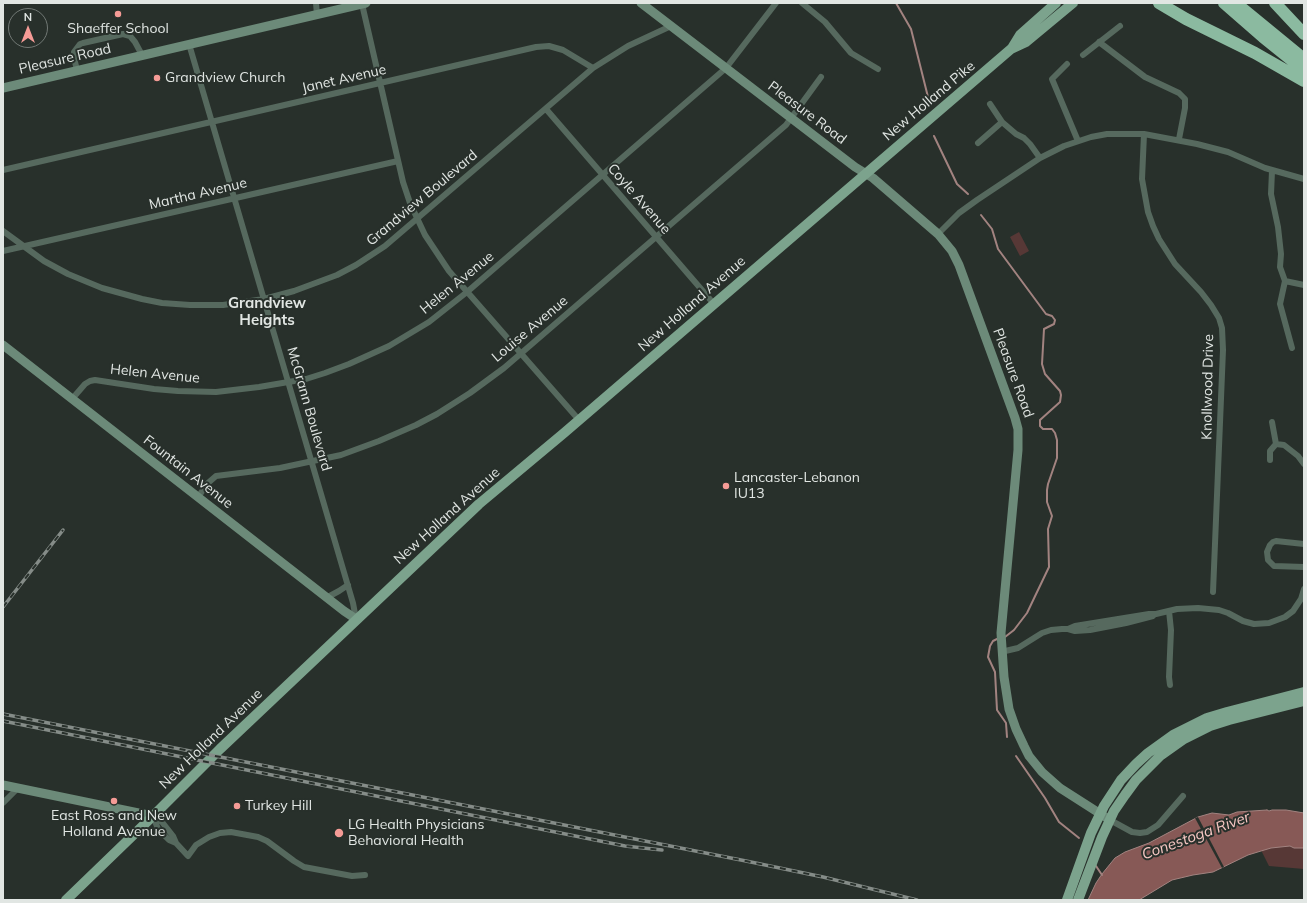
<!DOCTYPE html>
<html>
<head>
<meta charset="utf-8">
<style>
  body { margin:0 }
  #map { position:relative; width:1307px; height:903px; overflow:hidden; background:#28302b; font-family:Mulish,sans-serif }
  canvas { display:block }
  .frame { position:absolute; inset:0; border:4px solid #e1e6e3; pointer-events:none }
  .north { position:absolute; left:8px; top:8px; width:40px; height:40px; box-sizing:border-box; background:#28302b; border:1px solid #727975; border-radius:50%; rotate:0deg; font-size:11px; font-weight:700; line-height:16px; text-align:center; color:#e1e6e3 }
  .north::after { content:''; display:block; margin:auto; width:14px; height:18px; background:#f59b96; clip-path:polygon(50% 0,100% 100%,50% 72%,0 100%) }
</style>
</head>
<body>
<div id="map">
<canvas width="1307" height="903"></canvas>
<div class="frame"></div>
<div class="north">N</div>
</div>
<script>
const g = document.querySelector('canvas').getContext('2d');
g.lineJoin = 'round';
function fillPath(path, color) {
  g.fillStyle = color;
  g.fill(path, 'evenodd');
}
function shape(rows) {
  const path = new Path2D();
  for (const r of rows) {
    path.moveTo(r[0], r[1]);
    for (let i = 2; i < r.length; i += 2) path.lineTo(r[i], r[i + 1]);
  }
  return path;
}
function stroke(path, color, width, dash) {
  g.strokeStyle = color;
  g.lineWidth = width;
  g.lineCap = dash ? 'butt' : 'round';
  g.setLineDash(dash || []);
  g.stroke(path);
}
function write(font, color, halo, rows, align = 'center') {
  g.font = font + ' Mulish,sans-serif';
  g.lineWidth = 4;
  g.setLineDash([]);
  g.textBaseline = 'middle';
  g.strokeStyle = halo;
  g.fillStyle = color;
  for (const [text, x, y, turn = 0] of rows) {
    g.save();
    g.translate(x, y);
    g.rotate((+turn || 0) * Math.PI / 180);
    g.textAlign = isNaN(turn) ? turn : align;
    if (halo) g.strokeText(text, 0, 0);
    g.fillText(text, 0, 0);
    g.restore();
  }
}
fillPath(shape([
  [1019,232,1029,251,1020,256,1010,237],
  [1252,832,1304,832,1304,869,1269,866]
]), '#573836');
const water = shape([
  [1267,810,1269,811,1272,810,1286,810,1304,813,1304,848,1294,848,1290,846,1271,848,1261,851,1248,855,1213,872,1193,875,1172,880,1139,900,1088,900,1096,883,1102,874,1115,858,1125,852,1149,843,1198,817,1212,813,1229,815,1237,812,1267,810]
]);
fillPath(water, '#875956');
stroke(water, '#a28380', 1);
fillPath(shape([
  [1198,817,1224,867,1222,868,1195,818]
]), '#28302b');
stroke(shape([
  [896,3,911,29,929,101],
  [934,136,957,184,968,194],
  [981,215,992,229,998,249,1046,314,1052,316,1055,320,1054,324,1044,329,1042,364,1045,374,1060,391,1061,395,1060,402,1040,420,1040,426,1043,429,1052,429,1055,433,1057,440,1057,458,1048,484,1047,490,1047,502,1052,516,1048,529,1049,567,1027,613,1014,630,1005,637],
  [997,639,993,641,990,646,988,657,995,672,997,710,1006,723,1007,737],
  [1016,756,1045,798,1059,822,1079,838],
  [1096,866,1102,875]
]), '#a28380', 2);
stroke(shape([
  [316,3,317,15],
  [802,3,825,22,851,53,878,69],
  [362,4,403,182,410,203,425,235,449,271,579,420],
  [1099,42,1145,77,1179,93,1185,99,1185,108,1179,139],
  [189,44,353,603,356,619],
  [1083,55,1120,26],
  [1067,64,1052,79,1078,141],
  [77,70,74,58,74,52,80,44,83,43,123,34,130,36,135,42,142,55],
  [990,104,1002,122,1016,134,1024,138,1030,144,1040,158],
  [546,109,714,304],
  [1144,134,1142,179,1148,212,1153,226,1159,239,1175,264,1201,292,1211,305,1219,318,1222,328,1223,350,1213,592],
  [978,143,1002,122],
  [3,170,536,47,549,46,563,50,593,68],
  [1272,171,1271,194,1278,227,1281,254,1280,267,1285,281,1280,304,1292,348],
  [3,231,44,261,68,274,102,288,142,299,162,303,190,305,223,305,264,299,294,291,337,275,356,265,385,246,593,68,628,46,671,26],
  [938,234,959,213,977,200,1040,158,1064,146,1091,137,1107,134,1144,134,1197,144,1228,152,1265,168,1304,179],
  [3,251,398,161],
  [1285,281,1304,285],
  [72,399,85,384,90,381,95,380,154,389,178,391,216,392,259,387,306,379,325,373,349,364,389,346,429,322,467,292,726,68,776,3],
  [1272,422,1276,444,1284,445,1298,456,1304,464],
  [1270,460,1270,451,1276,444],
  [198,497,208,483,216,476,280,468,341,455,379,441,416,425,437,414,470,393,504,368,786,125,821,77],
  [1304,544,1276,541,1273,542,1270,545,1267,552,1268,560,1274,566,1304,567],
  [326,598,339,591,348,585],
  [1169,611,1171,630,1169,677,1170,685],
  [1068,629,1075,626,1149,614,1156,614,1177,609,1198,608,1219,610,1228,613,1243,621,1254,624,1269,623,1285,617,1293,611,1301,599,1304,589],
  [1001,652,1018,648,1042,633,1051,630,1062,629,1068,629,1075,631,1090,630,1126,623,1153,616],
  [3,803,18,788],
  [153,816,158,829,169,840,176,843,188,856,196,845,209,837,220,833,231,832,258,837,267,841,294,861,304,867,352,876,365,875],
  [154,816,162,822,173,836,176,843],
  [1110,820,1132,832,1140,833,1147,832,1158,825,1183,796]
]), '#56695e', 6);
stroke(shape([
  [641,3,855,167,873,178,938,234,952,251,959,265,1015,418,1018,429,1018,450,1001,633,1004,677,1009,709,1016,729,1024,746,1029,756,1042,772,1060,788,1110,820],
  [3,88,366,3],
  [3,345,344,611,356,619],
  [3,785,153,816]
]), '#6c8a79', 9);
stroke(shape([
  [1012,48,1020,35,1056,3],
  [66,900,153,816,220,749,479,504,564,433,1011,49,1026,42,1073,3],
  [1067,900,1091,833,1104,806,1121,780,1136,764,1148,753,1173,735,1207,718,1227,712,1304,692],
  [1078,900,1102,837,1114,811,1125,795,1136,780,1160,756,1184,739,1210,726,1229,720,1304,701]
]), '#7ca38d', 10);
stroke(shape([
  [1159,3,1186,19,1255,53,1304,81],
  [1224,3,1263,37,1304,70],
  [1275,3,1304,34],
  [1238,5,1304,59]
]), '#8bbaa0', 12);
const rail = shape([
  [3,607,63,530],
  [3,714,746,861,823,877,917,900],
  [3,721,625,846,662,850]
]);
stroke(rail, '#858c88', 3.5);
stroke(rail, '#28302b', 2, [6]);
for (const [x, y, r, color] of [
  [118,14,4,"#f59b96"],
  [157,78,4,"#f59b96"],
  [726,486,4,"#f59b96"],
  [114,801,4,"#f59b96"],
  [237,806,4,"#f59b96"],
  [339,833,5,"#f59b96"]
]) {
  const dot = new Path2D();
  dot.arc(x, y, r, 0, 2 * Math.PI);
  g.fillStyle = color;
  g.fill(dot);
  stroke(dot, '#28302b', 1.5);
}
write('14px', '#e1e6e3', '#28302b', [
  ["Shaeffer School",118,29,"center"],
  ["Grandview Church",165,78],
  ["Lancaster-Lebanon",734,478],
  ["IU13",734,494],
  ["Turkey Hill",245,806],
  ["East Ross and New",114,816,"center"],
  ["Holland Avenue",114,832,"center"],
  ["LG Health Physicians",348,825],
  ["Behavioral Health",348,841]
], 'left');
write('14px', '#e1e6e3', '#28302b', [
  ["Pleasure Road",65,59,-13],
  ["Janet Avenue",344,79,-13],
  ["New Holland Pike",929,101,-40],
  ["Pleasure Road",807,113,37],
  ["Martha Avenue",198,194,-13],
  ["Grandview Boulevard",422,198,-40],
  ["Coyle Avenue",639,199,49],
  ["Helen Avenue",457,283,-39],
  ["New Holland Avenue",692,304,-41],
  ["Louise Avenue",530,329,-40],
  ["Pleasure Road",1013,373,70],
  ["Helen Avenue",155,374,6],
  ["Knollwood Drive",1208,387,-89],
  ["McGrann Boulevard",309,409,74],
  ["Fountain Avenue",188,472,38],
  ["New Holland Avenue",447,516,-42],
  ["New Holland Avenue",211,739,-44]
]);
write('bold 15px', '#e1e6e3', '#28302b', [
  ["Grandview",267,303],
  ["Heights",267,320]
]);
write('italic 15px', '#f7c7c3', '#28302b', [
  ["Conestoga River",1196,836,-20]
]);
</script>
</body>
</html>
